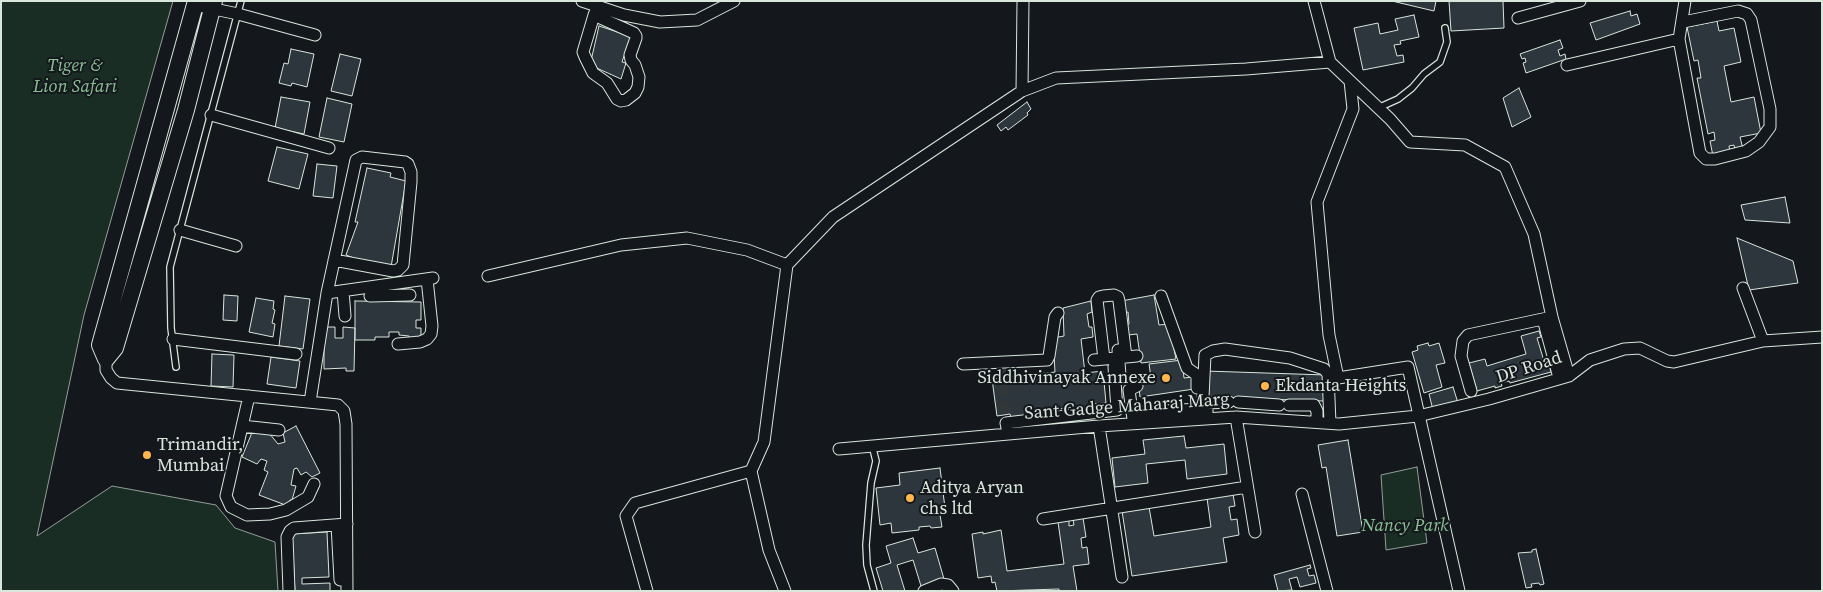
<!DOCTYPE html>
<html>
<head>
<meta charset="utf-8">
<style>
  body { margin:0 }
  #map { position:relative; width:1823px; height:592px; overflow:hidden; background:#14181c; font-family:"Source Serif 4",serif }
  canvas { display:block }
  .frame { position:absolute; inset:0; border:2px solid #d8e6dc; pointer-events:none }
</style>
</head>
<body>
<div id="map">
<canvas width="1823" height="592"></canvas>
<div class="frame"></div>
</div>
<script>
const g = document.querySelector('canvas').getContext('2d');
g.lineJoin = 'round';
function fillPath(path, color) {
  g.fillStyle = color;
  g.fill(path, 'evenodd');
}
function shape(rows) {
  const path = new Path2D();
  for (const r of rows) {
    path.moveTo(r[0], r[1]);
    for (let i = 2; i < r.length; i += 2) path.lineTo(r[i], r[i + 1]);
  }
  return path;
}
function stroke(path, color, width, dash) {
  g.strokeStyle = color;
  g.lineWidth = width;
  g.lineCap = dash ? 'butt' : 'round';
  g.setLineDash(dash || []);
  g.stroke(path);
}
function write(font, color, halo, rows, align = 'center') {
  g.font = font + ' "Source Serif 4",serif';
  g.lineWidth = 4;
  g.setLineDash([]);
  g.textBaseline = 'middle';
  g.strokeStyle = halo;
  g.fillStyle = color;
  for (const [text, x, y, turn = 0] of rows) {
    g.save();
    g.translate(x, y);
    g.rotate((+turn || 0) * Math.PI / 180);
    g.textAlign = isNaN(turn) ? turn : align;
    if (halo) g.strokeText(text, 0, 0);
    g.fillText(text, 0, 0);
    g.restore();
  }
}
const green = shape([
  [1,1,173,1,84,315,37,536,112,486,216,505,235,528,275,542,278,591,1,591,1,1],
  [1417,467,1427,543,1386,550,1381,475,1417,467]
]);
fillPath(green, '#1a2d24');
stroke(green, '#939e99', 1);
const building = shape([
  [1392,1,1436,1,1434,11,1392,1],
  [1449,1,1503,1,1504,28,1451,31,1449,1],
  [1630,11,1631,16,1637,14,1640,24,1596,40,1590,23,1630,11],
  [1414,15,1419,37,1400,41,1401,44,1394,45,1397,56,1403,55,1404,62,1363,70,1354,28,1378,23,1380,34,1398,30,1395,19,1414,15],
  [1717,21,1719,31,1734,28,1741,62,1724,66,1731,102,1754,97,1761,133,1740,137,1743,149,1735,150,1734,145,1729,146,1730,153,1713,156,1710,141,1715,140,1714,132,1708,134,1697,78,1701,78,1698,60,1694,61,1687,27,1717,21],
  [599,26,633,37,630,48,627,47,622,62,626,63,621,79,590,65,599,26],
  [1560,40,1563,48,1558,50,1560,56,1565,54,1566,59,1526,73,1523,63,1526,62,1525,58,1522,59,1520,54,1560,40],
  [291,49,314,54,307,87,292,83,291,86,279,83,284,63,288,64,291,49],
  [340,54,361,59,352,96,331,91,340,54],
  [1519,88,1531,117,1512,127,1503,98,1519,88],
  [281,97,310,102,304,134,275,128,281,97],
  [327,98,352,104,344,142,319,137,327,98],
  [1027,102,1031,109,1027,113,1028,115,1008,130,1006,127,1001,131,997,125,1027,102],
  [277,147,308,154,299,189,268,181,277,147],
  [317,164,337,166,333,198,313,196,317,164],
  [367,168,391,173,390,177,406,181,391,267,361,261,346,255,358,222,355,222,367,168],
  [1785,197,1790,223,1745,220,1741,205,1785,197],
  [1737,238,1793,261,1798,283,1749,290,1737,238],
  [224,295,238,296,237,321,223,320,224,295],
  [1154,295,1159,325,1169,324,1176,359,1141,363,1137,334,1128,335,1125,326,1129,324,1128,312,1123,313,1121,301,1154,295],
  [285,296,310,299,303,349,279,346,285,296],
  [256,298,274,301,273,309,275,310,272,323,275,324,273,337,249,332,256,298],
  [355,301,421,302,421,320,416,320,416,328,421,328,421,341,409,340,409,336,399,335,399,332,389,332,389,337,375,337,375,340,355,340,355,301],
  [1091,301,1092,312,1087,314,1089,327,1092,327,1093,337,1081,339,1085,373,1103,371,1106,403,1094,404,1094,408,1077,410,1077,407,1028,412,1028,416,1011,418,1010,414,997,416,992,379,1055,372,1053,338,1064,336,1063,308,1091,301],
  [324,327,335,327,335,338,343,338,343,327,355,328,354,371,346,371,346,368,324,369,324,327],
  [1539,331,1541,337,1537,338,1544,361,1548,360,1551,372,1510,383,1509,381,1501,383,1502,386,1495,388,1495,386,1477,391,1469,363,1485,359,1487,366,1526,354,1521,336,1539,331],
  [1428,343,1429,346,1439,343,1445,363,1436,365,1442,387,1424,393,1412,352,1418,350,1417,346,1428,343],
  [212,354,234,355,233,387,211,386,212,354],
  [271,357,300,361,296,388,267,384,271,357],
  [1182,360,1184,378,1193,377,1194,389,1140,397,1138,379,1151,378,1149,364,1182,360],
  [1205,371,1326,375,1324,401,1204,397,1205,371],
  [1453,387,1458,403,1433,410,1429,394,1453,387],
  [296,426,320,473,312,477,306,472,301,475,297,468,294,469,291,485,296,486,292,500,290,500,288,506,259,495,268,472,264,470,267,461,261,459,257,464,242,457,253,430,269,433,278,444,285,442,283,433,296,426],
  [1184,436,1186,448,1224,444,1227,474,1187,479,1185,460,1146,464,1148,483,1115,487,1112,458,1145,454,1143,440,1184,436],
  [1348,440,1363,532,1337,536,1326,467,1322,468,1318,445,1348,440],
  [940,468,945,508,939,509,942,527,931,528,930,526,919,527,919,530,892,533,891,523,880,525,876,488,900,485,899,473,940,468],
  [1233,494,1235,506,1229,507,1231,520,1237,519,1239,535,1223,538,1227,562,1132,576,1122,511,1149,507,1154,536,1211,527,1207,498,1233,494],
  [1083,518,1086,537,1081,538,1082,548,1087,547,1089,564,1073,566,1077,591,1059,591,1059,589,997,591,995,582,992,583,991,576,978,578,972,534,983,532,983,534,1001,530,1007,571,1064,564,1058,522,1069,520,1069,526,1074,525,1073,520,1083,518],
  [327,532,329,577,302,578,302,584,330,583,330,591,295,591,292,534,327,532],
  [913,538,918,553,935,548,944,579,921,586,913,560,897,565,905,591,883,591,876,568,891,563,886,546,913,538],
  [1536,549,1544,584,1540,585,1539,583,1531,584,1532,587,1526,588,1518,553,1532,552,1532,550,1536,549],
  [1310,565,1311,568,1307,569,1309,576,1314,575,1316,583,1300,587,1297,577,1289,579,1292,590,1278,591,1274,575,1310,565]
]);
fillPath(building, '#2c363c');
stroke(building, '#d8e6dc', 1);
stroke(shape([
  [1002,369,1006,423]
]), '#313739', 11, [11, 5.5]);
const lane = shape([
  [1378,108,1398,99,1412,88,1424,74,1440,62,1447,42,1445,28],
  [176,367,171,328,170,267,241,1],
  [872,445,876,461,871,483,866,545,867,565,874,591]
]);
const street = shape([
  [582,1,624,15,660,22,697,20,734,1],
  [1314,1,1330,62],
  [195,5,238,14,315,35],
  [594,15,634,33,636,36,636,38,630,55,631,60,635,65,639,77,638,87,635,93,626,100,621,101,617,99,607,83,593,73,585,57,583,52,594,15,598,6],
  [1518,18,1580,1],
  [1683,22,1738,11,1747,14,1751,20,1770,109,1770,127,1759,142,1746,151,1715,159,1706,159,1700,153,1679,39,1685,1],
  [1567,65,1679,39],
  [1350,81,1353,109,1317,202,1329,335,1338,378,1408,367,1459,591],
  [1022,91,1023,1],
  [211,115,329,148],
  [180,230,236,246],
  [488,276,621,245,687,238,747,250,787,265],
  [1743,288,1763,341],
  [343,291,345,316],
  [327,293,356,160,362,157,405,162,408,164,411,172,411,182,403,265,398,270,393,271,334,260],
  [370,296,410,295],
  [1161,296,1187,368,1197,375,1197,388],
  [1543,319,1558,374],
  [173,339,296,354],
  [398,344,420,342,427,339,431,334,432,326,427,279],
  [1118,350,1120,375],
  [106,359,106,370,111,378,117,383,338,405,344,411,346,424,347,591],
  [1104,359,1097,300,1099,297,1103,296,1114,295,1118,297,1119,301,1126,357],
  [1094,360,1137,356],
  [963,364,1047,360,1049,356,1055,317,1058,313],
  [1471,391,1461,356,1463,341,1468,335,1552,317],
  [249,396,226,496,231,507,247,515,270,514,286,510,308,497,314,484],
  [310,402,327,293,433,278],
  [1238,402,1279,405],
  [1289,405,1314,405,1317,411,1317,422],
  [1132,413,1198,409],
  [1207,414,1207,403,1229,402],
  [1236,417,1255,532],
  [1133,419,1129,390,1137,386],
  [1202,419,1205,355,1213,351,1225,349,1290,358,1324,369,1328,374,1330,423],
  [242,426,279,430],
  [1099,426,1122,577],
  [1008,433,1006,423,1117,410,1114,367],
  [839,449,1099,426,1236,417,1339,424,1418,416,1489,399,1569,376,1590,360,1624,349,1640,348,1667,361,1674,362,1763,341,1822,337],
  [751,471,769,550,785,591],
  [1302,494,1327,591],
  [1043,519,1247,487],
  [337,525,340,580],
  [289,591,287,537,290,531,294,528,347,524],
  [647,591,626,516,635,503,751,471,764,442,787,265,833,217,1022,91,1056,78,1246,69,1330,62,1390,119,1410,142,1465,145,1505,167,1534,234,1552,317,1569,376],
  [924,591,941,584,948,585,953,591]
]);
const secondary = shape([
  [196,1,100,345,106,359,115,348,186,110,214,1]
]);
stroke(lane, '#d8e6dc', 8);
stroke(street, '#d8e6dc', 13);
stroke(secondary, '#d8e6dc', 18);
stroke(lane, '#14181c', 5.5);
stroke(street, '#14181c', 11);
stroke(secondary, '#14181c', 16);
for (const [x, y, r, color] of [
  [1166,378,5,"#ffb74d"],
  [1265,386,5,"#ffb74d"],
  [147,455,5,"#ffb74d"],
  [910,498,5,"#ffb74d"]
]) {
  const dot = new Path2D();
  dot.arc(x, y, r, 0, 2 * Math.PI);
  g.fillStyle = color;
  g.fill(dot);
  stroke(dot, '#14181c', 2);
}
write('italic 18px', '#8ac095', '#14181c', [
  ["Tiger &",75,66],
  ["Lion Safari",75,87],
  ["Nancy Park",1405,526]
]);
write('18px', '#d8e6dc', '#14181c', [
  ["DP Road",1529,368,-18],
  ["Sant Gadge Maharaj Marg",1127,407,-4]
]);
write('18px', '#d8e6dc', '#14181c', [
  ["Siddhivinayak Annexe",1156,378,"right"],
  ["Ekdanta Heights",1275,386],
  ["Trimandir,",157,445],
  ["Mumbai",157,466],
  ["Aditya Aryan",920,488],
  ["chs ltd",920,509]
], 'left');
</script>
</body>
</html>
